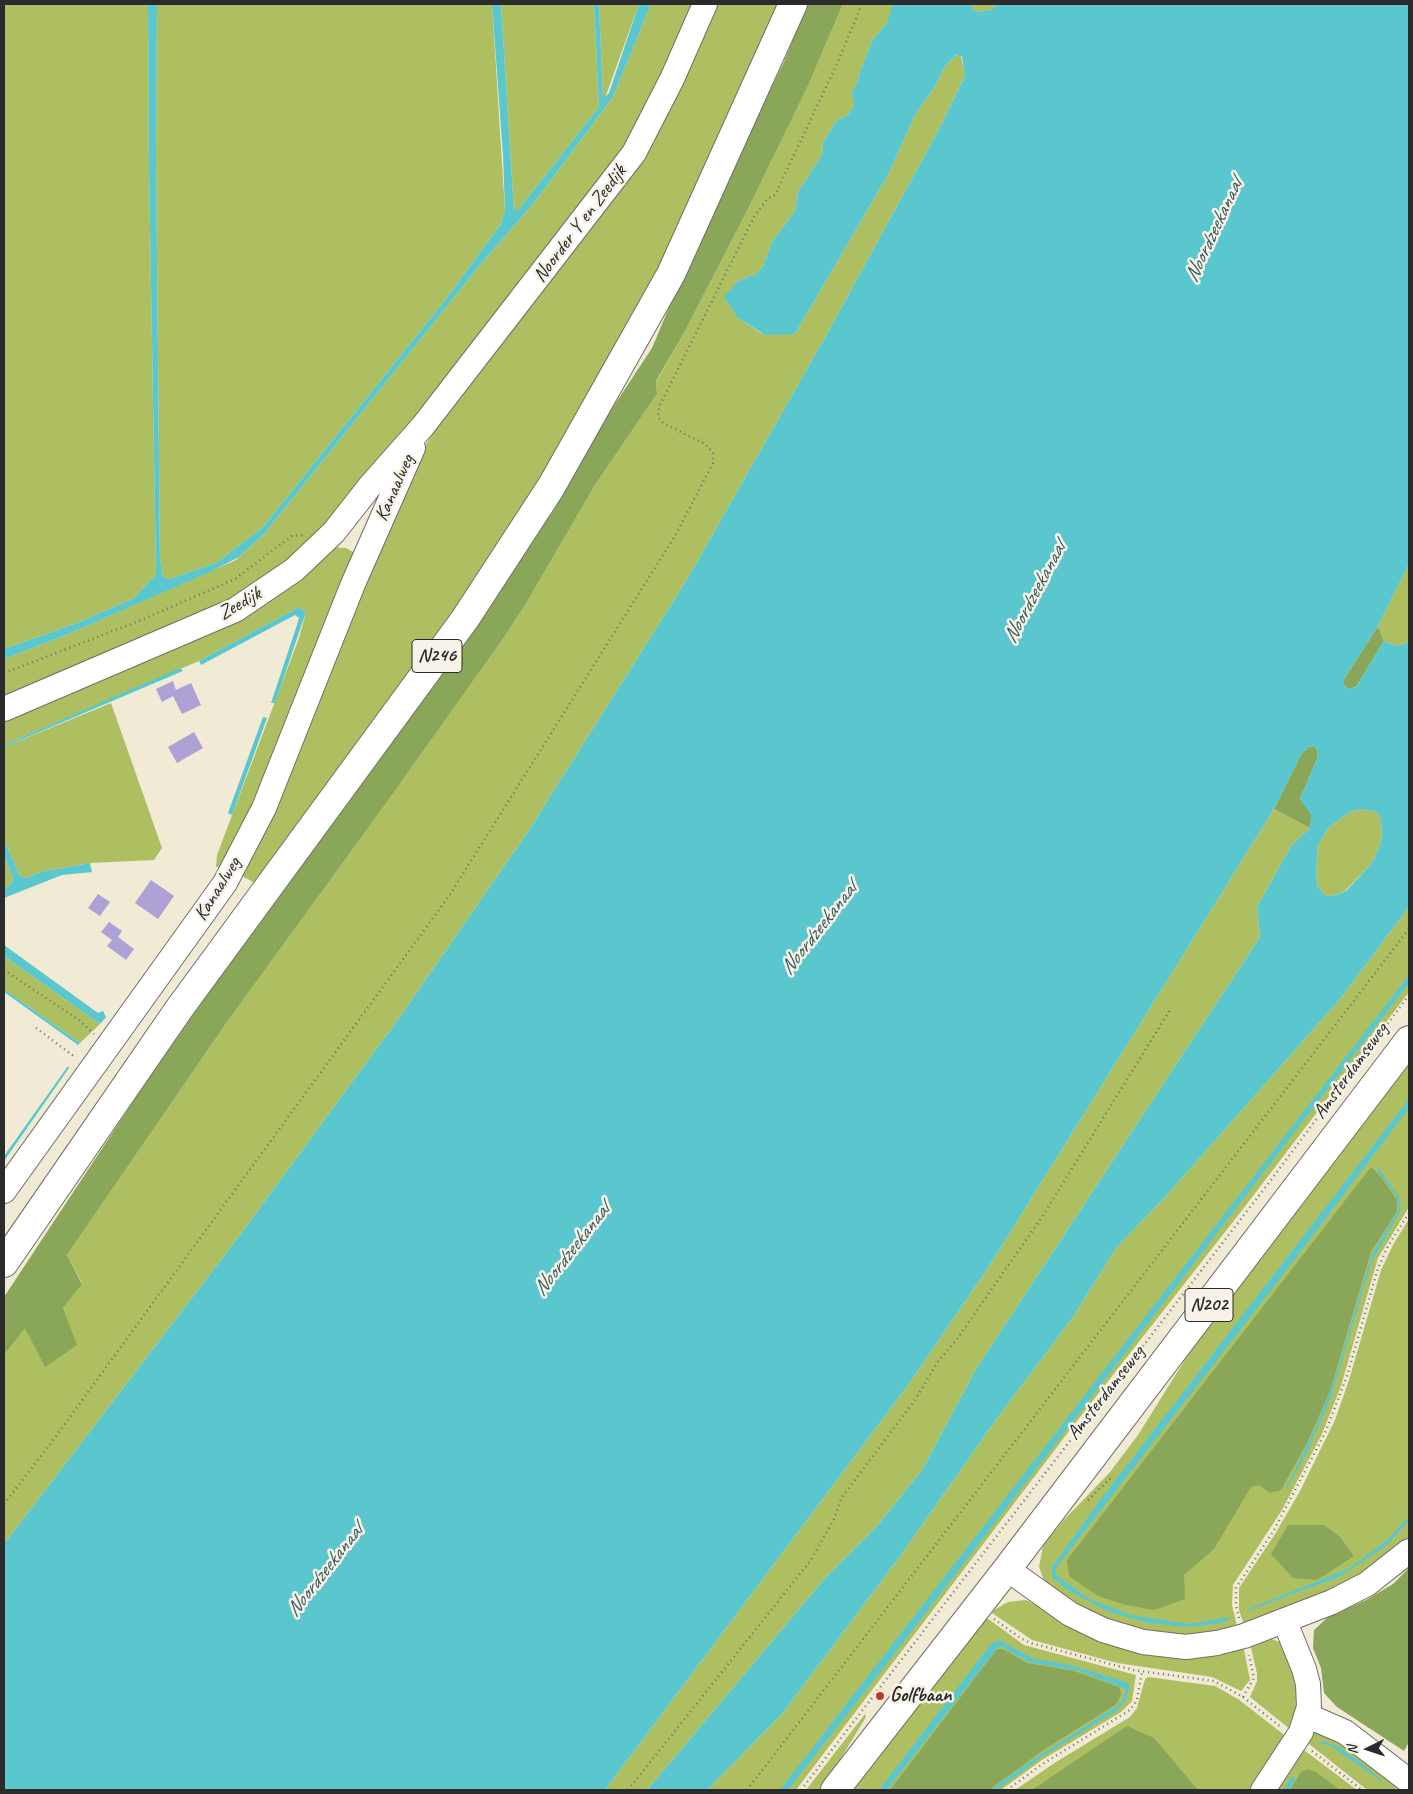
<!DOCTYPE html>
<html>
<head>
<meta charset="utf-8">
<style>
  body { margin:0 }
  #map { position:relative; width:1413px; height:1794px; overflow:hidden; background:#f1ead5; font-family:Caveat,sans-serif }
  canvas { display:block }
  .frame { position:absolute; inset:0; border:5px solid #2b2b2b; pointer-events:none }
  .north { position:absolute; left:1343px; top:1724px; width:50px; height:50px; -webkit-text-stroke:4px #f7f3e8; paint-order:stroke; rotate:266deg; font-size:14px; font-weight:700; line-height:20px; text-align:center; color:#2b2b2b }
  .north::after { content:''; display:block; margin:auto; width:18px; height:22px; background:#2b2b2b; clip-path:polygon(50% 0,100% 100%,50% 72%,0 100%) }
</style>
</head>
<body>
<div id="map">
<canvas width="1413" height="1794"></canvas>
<div class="frame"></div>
<div class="north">N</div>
</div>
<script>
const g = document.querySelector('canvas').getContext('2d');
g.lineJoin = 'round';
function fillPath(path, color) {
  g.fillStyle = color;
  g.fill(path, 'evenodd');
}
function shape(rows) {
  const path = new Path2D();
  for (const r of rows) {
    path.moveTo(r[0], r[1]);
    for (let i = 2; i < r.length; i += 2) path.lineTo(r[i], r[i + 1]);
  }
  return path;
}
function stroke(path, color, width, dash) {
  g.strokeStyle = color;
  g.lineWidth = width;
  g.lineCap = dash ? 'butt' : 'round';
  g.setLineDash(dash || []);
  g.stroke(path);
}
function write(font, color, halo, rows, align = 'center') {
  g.font = font + ' Caveat,sans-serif';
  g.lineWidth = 5;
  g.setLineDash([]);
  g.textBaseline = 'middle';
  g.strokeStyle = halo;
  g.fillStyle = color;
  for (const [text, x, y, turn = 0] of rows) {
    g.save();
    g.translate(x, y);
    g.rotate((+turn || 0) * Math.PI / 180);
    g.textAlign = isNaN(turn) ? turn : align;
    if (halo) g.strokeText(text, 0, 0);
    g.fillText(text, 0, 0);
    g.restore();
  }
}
fillPath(shape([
  [4,4,148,4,149,169,156,574,134,598,77,623,4,649],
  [157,4,492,4,505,211,500,225,446,299,263,527,216,563,169,579,163,578,160,559,156,155],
  [501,4,594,4,599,107,518,210,514,210],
  [599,4,639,4,605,98,603,97],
  [651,4,698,4,613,172,511,303,313,541,241,599,4,702,4,659,66,635,236,560,264,534,480,265,533,204,613,97],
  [715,4,781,4,703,191,562,442,488,561,260,886,235,872,412,469,443,415,614,190],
  [843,4,893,4,894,8,887,23,873,39,859,74,854,105,847,116,837,120,834,124,823,143,822,155,798,192,795,211,772,242,763,266,756,274,738,281,738,318,761,333,795,334,889,173,915,115,936,85,945,66,956,55,961,57,965,74,1000,4,938,131,827,334,686,581,529,830,402,1014,240,1235,4,1544,4,1355,25,1327,63,1308,82,1283,67,1255,225,1025,382,809,503,639,527,602,595,485,657,394,656,382,684,333,748,209,808,86],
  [971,4,998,4,990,10,979,12,973,9],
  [331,547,346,548,353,552,356,563,250,822,226,867,216,867,217,855,299,638,306,612,299,607,199,661,4,745,4,714,145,656],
  [1409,564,1409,642,1397,646,1384,641,1378,626],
  [111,703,162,848,154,860,90,863,40,872,27,878,20,876,4,840,4,747],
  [1274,809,1310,828,1291,846,1257,907,1260,937,976,1369,922,1470,878,1525,826,1577,647,1790,605,1790,908,1385,988,1268],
  [1361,809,1377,812,1381,819,1382,837,1378,850,1372,863,1345,891,1336,895,1326,896,1318,887,1316,875,1318,845,1329,827,1350,812],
  [4,856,13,878,11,884,4,889],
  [1409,907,1409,992,1243,1209,1073,1426,796,1790,707,1790,782,1714,898,1559,998,1417,1073,1317,1116,1248,1166,1196,1341,998],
  [4,956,100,1024,80,1043,4,989],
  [1409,1055,1409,1207,1378,1258,1341,1386,1322,1434,1282,1510,1233,1585,1232,1605,1238,1630,1190,1640,1098,1621,1045,1583,1039,1567,1043,1546,1062,1522,1110,1472,1138,1435,1198,1339],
  [1409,1219,1409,1543,1366,1577,1244,1625,1239,1610,1239,1588,1275,1534,1299,1493,1335,1420,1349,1380,1381,1270,1394,1243],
  [1026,1600,1071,1623,1243,1645,1250,1680,1241,1691,1212,1677,1117,1663,1032,1640,992,1613,994,1610,1008,1602],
  [987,1618,1024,1645,1136,1675,1132,1701,1121,1712,1042,1760,1001,1790,848,1790],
  [1268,1638,1283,1643,1302,1695,1291,1730,1250,1697,1257,1681,1257,1674,1250,1643],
  [1148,1677,1215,1686,1238,1699,1287,1737,1255,1790,1015,1790,1056,1762,1130,1717,1137,1708,1145,1679],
  [865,1714,866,1717,824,1786,821,1790,806,1790],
  [1324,1730,1399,1785,1395,1790,1366,1789,1304,1740,1312,1732],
  [1300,1747,1357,1790,1272,1790]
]), '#aebf62');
fillPath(shape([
  [808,4,843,4,808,86,748,209,684,333,656,381,657,394,595,485,527,602,503,639,382,809,225,1025,67,1255,82,1284,63,1308,77,1345,45,1367,25,1328,4,1355,4,1297,142,1088,317,837,502,577,553,512,588,445,652,348,699,236,783,64],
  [1378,626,1384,641,1356,687,1348,689,1344,685,1344,679],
  [1314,746,1317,750,1318,757,1300,799,1312,815,1310,828,1274,809,1301,754,1309,747],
  [1371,1167,1381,1177,1397,1200,1397,1211,1371,1252,1330,1391,1307,1443,1281,1490,1270,1493,1259,1485,1251,1487,1214,1549,1184,1575,1185,1599,1154,1610,1126,1605,1098,1596,1069,1576,1067,1560],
  [1288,1525,1324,1525,1340,1537,1354,1556,1317,1580,1293,1578,1271,1554],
  [1409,1568,1409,1742,1404,1751,1337,1707,1324,1693,1321,1668,1313,1648,1314,1630,1328,1617,1366,1600,1393,1584],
  [997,1649,1003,1649,1027,1663,1074,1671,1119,1687,1121,1693,1119,1700,1115,1705,1045,1749,989,1790,890,1790],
  [1127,1726,1154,1738,1198,1790,1032,1790],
  [1307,1769,1316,1772,1340,1790,1290,1790,1301,1772]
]), '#8aa658');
fillPath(shape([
  [148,4,157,4,156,155,160,559,163,577,169,579,216,563,263,527,446,299,500,225,505,211,503,155,492,4,501,4,514,210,518,210,599,107,594,4,599,4,603,97,605,97,609,93,639,4,651,4,613,97,533,204,480,265,264,534,239,557,210,572,66,635,4,659,4,649,77,623,134,598,156,574,149,169],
  [893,4,971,4,973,9,979,12,990,10,998,4,1409,4,1409,564,1378,626,1344,679,1344,685,1348,689,1356,687,1384,641,1397,646,1409,642,1409,907,1341,998,1166,1196,1116,1248,1073,1317,998,1417,898,1559,782,1714,707,1790,647,1790,826,1577,878,1525,922,1470,976,1369,1260,937,1257,907,1291,846,1310,828,1311,815,1300,799,1318,757,1317,750,1314,746,1309,747,1301,754,1274,809,988,1268,908,1385,605,1790,4,1790,4,1544,240,1235,402,1014,529,830,686,581,827,334,938,131,965,76,962,57,956,55,945,66,936,85,915,115,889,173,795,334,765,335,738,318,724,297,738,281,756,274,763,266,772,242,795,211,798,192,822,155,823,143,834,124,837,120,847,116,854,105,852,91,857,84,859,74,873,39,887,23],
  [1361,809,1377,812,1381,819,1382,837,1378,850,1372,863,1346,891,1336,895,1326,896,1318,887,1316,875,1318,845,1329,827,1350,812],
  [299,607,306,612,275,703,271,703,297,625,299,618,295,615,201,665,199,661],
  [180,668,183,671,4,747,4,745],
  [263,717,267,718,232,815,228,813],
  [4,840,20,876,27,878,40,872,90,863,92,872,62,875,4,898,4,889,11,884,13,878,4,856],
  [4,945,98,1013,103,1011,106,1017,100,1024,4,956],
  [1409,975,1409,983,882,1670,788,1790,780,1790],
  [4,989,80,1043,78,1045,4,992],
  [68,1066,69,1068,4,1161,4,1156],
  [1409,1099,1409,1108,1296,1258,1056,1568,1056,1574,1061,1579,1090,1599,1131,1615,1189,1624,1228,1617,1230,1619,1221,1623,1189,1627,1149,1623,1110,1612,1069,1591,1052,1577,1052,1567,1098,1503],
  [1378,1168,1399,1196,1401,1210,1372,1261,1331,1397,1309,1448,1287,1489,1286,1488,1314,1431,1333,1384,1372,1254,1399,1209,1396,1195,1377,1171],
  [1409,1517,1409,1521,1387,1545,1341,1576,1247,1611,1248,1609,1348,1569,1386,1541],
  [999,1640,1032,1658,1074,1666,1128,1683,1130,1686,1126,1700,1116,1711,1043,1756,997,1790,991,1790,1029,1762,1117,1706,1122,1701,1126,1689,1079,1671,1029,1662,1002,1647,998,1647,887,1790,879,1790,991,1644],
  [1323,1741,1339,1747,1356,1759,1381,1779,1384,1787,1380,1780,1341,1753,1329,1745,1318,1744]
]), '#5ac7ce');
stroke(shape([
  [1286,1790,1293,1779]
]), '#5ac7ce', 4.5);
fillPath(shape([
  [173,681,176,690,191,683,201,705,182,714,173,696,162,702,156,689],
  [194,732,203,748,177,763,168,747],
  [151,880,174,896,158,919,135,903],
  [98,894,110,902,100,916,88,908],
  [109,922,122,931,118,937,134,949,126,960,107,946,112,940,101,932]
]), '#aea1d5');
const minor = shape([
  [4,709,235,610,294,570,334,532,370,486,423,426,634,153,672,79,705,4],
  [4,1191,225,883,264,808,353,584,413,448],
  [1007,1569,1070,1614,1103,1630,1143,1642,1186,1647,1217,1643,1244,1636,1332,1602,1367,1584,1409,1551],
  [1308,1716,1345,1732,1409,1781],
  [1263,1790,1301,1732,1309,1707,1308,1684,1304,1669,1285,1622]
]);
const major = shape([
  [4,1263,179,1009,465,619,551,487,671,274,793,4],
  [835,1790,1007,1569,1409,1040]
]);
stroke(minor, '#706e66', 26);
stroke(major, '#706e66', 30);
stroke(shape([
  [4,673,139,621,235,579,292,536,303,535],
  [4,970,79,1020,94,1034],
  [36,1028,75,1057],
  [1088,1500,1112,1477],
  [4,1504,51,1443,449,896,675,536,713,463,713,453,705,444,663,423,658,417,659,407,754,217,767,199,775,195,836,66,862,4],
  [1239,1618,1236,1605,1236,1588,1274,1530,1325,1433,1347,1376,1378,1268,1388,1246,1409,1213],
  [994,1619,1022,1639,1031,1643,1133,1670,1214,1681,1243,1697,1282,1728],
  [1243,1697,1254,1678,1249,1655],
  [1312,1751,1362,1790],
  [628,1790,811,1560,834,1519,842,1497,915,1400,937,1363,957,1339,1042,1217,1170,1010],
  [747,1790,1409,929],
  [801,1790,1271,1180,1409,995],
  [1007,1790,1041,1765,1130,1710,1137,1700,1142,1672]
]), '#706e66', 2.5, [1, 4]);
stroke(minor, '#fff', 24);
stroke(major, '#fff', 28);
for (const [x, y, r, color] of [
  [880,1696,5,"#c8321e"]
]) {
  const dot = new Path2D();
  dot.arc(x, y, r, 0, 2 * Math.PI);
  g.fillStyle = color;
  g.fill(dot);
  stroke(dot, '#f7f3e8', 2);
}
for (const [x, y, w] of [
  [437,656,50],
  [1209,1305,48]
]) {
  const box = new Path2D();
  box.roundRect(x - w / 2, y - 16.5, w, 33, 4);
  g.fillStyle = '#f7f3e8';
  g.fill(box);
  stroke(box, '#2b2b2b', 1);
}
write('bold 19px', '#2b2b2b', null, [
  ["N246",437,656],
  ["N202",1209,1305]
]);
write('20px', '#2b2b2b', '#f7f3e8', [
  ["Noorder Y en Zeedijk",580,224,-53],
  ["Kanaalweg",395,488,-66],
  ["Zeedijk",240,604,-30],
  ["Kanaalweg",218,889,-58],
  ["Amsterdamseweg",1351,1071,-54],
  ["Amsterdamseweg",1106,1393,-52]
]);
write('bold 20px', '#2b2b2b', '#f7f3e8', [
  ["Golfbaan",890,1696]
], 'left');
write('italic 21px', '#395a5c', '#f7f3e8', [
  ["Noordzeekanaal",1214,231,-65],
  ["Noordzeekanaal",1035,593,-62],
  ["Noordzeekanaal",819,929,-52],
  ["Noordzeekanaal",572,1250,-52],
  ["Noordzeekanaal",325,1571,-52]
]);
</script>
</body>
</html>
